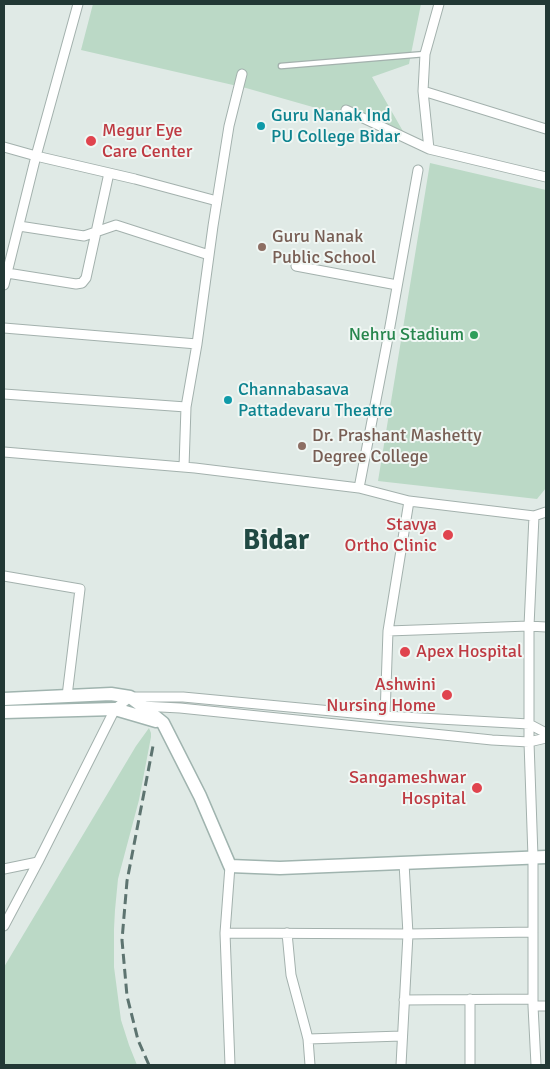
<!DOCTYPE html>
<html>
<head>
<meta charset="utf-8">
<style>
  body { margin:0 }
  #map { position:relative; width:550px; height:1069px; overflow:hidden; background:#e0eae6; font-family:Signika,sans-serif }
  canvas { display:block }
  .frame { position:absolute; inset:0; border:5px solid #223835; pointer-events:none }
</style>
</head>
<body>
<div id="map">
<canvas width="550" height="1069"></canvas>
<div class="frame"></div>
</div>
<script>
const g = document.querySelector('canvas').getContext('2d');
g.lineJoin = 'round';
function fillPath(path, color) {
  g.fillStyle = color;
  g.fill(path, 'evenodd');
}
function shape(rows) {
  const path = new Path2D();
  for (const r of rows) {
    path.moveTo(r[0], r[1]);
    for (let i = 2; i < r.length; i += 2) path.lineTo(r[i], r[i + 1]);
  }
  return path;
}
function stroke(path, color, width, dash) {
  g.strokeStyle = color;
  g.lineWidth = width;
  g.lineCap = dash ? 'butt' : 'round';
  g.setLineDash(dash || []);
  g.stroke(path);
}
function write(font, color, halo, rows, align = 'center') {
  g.font = font + ' Signika,sans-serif';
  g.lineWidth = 4;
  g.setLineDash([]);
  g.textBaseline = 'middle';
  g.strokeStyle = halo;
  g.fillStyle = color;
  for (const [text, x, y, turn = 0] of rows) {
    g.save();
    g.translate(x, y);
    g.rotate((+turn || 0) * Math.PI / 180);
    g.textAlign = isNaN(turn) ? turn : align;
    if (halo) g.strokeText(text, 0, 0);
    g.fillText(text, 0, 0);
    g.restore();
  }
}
fillPath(shape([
  [93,4,421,4,409,64,372,77,404,133,246,88,81,50],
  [430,163,546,190,546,488,537,499,378,481],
  [149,728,151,733,151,737,139,800,118,879,115,910,114,929,114,967,121,1020,129,1045,137,1065,4,1065,4,967,136,746]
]), '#bbd9c6');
const lane = shape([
  [281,66,425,54]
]);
const street = shape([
  [423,91,546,129],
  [346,110,429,149,546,177],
  [4,147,36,156,135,179,217,201],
  [429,149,423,91,425,54,439,4],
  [19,226,84,236,116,225,209,255],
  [296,266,397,285],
  [7,273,76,284,82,283,86,278,109,173],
  [4,285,36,156,78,4],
  [4,328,197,344],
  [4,394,186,407],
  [4,452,195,468,359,488,409,501],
  [184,467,186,407,197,344,213,226,229,126,242,74],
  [359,488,387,343,418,170],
  [534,516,529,626,529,742,533,857,533,1006,536,1065],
  [4,576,80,589,67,696],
  [388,631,529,626,546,627],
  [141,706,180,708,492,740,529,742,546,738],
  [385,716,388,631,409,501,534,516,546,512],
  [4,869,38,862,115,709,130,697,183,697,385,716,529,724,546,733],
  [4,926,38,862],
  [225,933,408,934,533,932],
  [287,933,291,975,306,1031,308,1039,310,1065],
  [404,1000,533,999],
  [533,1006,546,1006],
  [308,1039,402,1036],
  [230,1065,225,933,230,866],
  [401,1065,408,934,404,863],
  [470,1065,470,999]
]);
const secondary = shape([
  [4,699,111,694,130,697,142,706,163,723,200,796,230,866,280,868,546,857],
  [4,712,115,709,156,721]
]);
stroke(lane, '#a3b1ad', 7);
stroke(street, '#a3b1ad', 11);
stroke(secondary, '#a0b4af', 15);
stroke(lane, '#fff', 4.5);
stroke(street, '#fff', 9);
stroke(secondary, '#fff', 12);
stroke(shape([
  [149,1065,138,1040,127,996,122,940,127,881,153,746]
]), '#5d7470', 3, [10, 5]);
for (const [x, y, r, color] of [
  [261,126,5,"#0f9aa8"],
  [91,141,6,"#e0444e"],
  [262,247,5,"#8d6e63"],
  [474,335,5,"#2e9e5b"],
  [228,400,5,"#0f9aa8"],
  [302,446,5,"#8d6e63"],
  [448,535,6,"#e0444e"],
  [405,652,6,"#e0444e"],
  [447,695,6,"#e0444e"],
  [477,788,6,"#e0444e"]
]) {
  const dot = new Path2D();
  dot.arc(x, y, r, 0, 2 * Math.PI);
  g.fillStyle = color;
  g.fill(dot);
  stroke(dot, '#f0f7f4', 2);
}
write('18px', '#0d838f', '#f0f7f4', [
  ["Guru Nanak Ind",271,116],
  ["PU College Bidar",271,137],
  ["Channabasava",238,390],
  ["Pattadevaru Theatre",238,411]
], 'left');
write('18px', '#be3a42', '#f0f7f4', [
  ["Megur Eye",102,131,"left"],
  ["Care Center",102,152,"left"],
  ["Stavya",437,525],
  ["Ortho Clinic",437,546],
  ["Apex Hospital",416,652,"left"],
  ["Ashwini",436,685],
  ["Nursing Home",436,706],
  ["Sangameshwar",466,778],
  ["Hospital",466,799]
], 'right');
write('18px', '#785e54', '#f0f7f4', [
  ["Guru Nanak",272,237],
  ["Public School",272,258],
  ["Dr. Prashant Mashetty",312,436],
  ["Degree College",312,457]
], 'left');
write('18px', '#27864d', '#f0f7f4', [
  ["Nehru Stadium",464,335]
], 'right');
write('bold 28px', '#204943', '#f0f7f4', [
  ["Bidar",276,542]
]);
</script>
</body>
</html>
